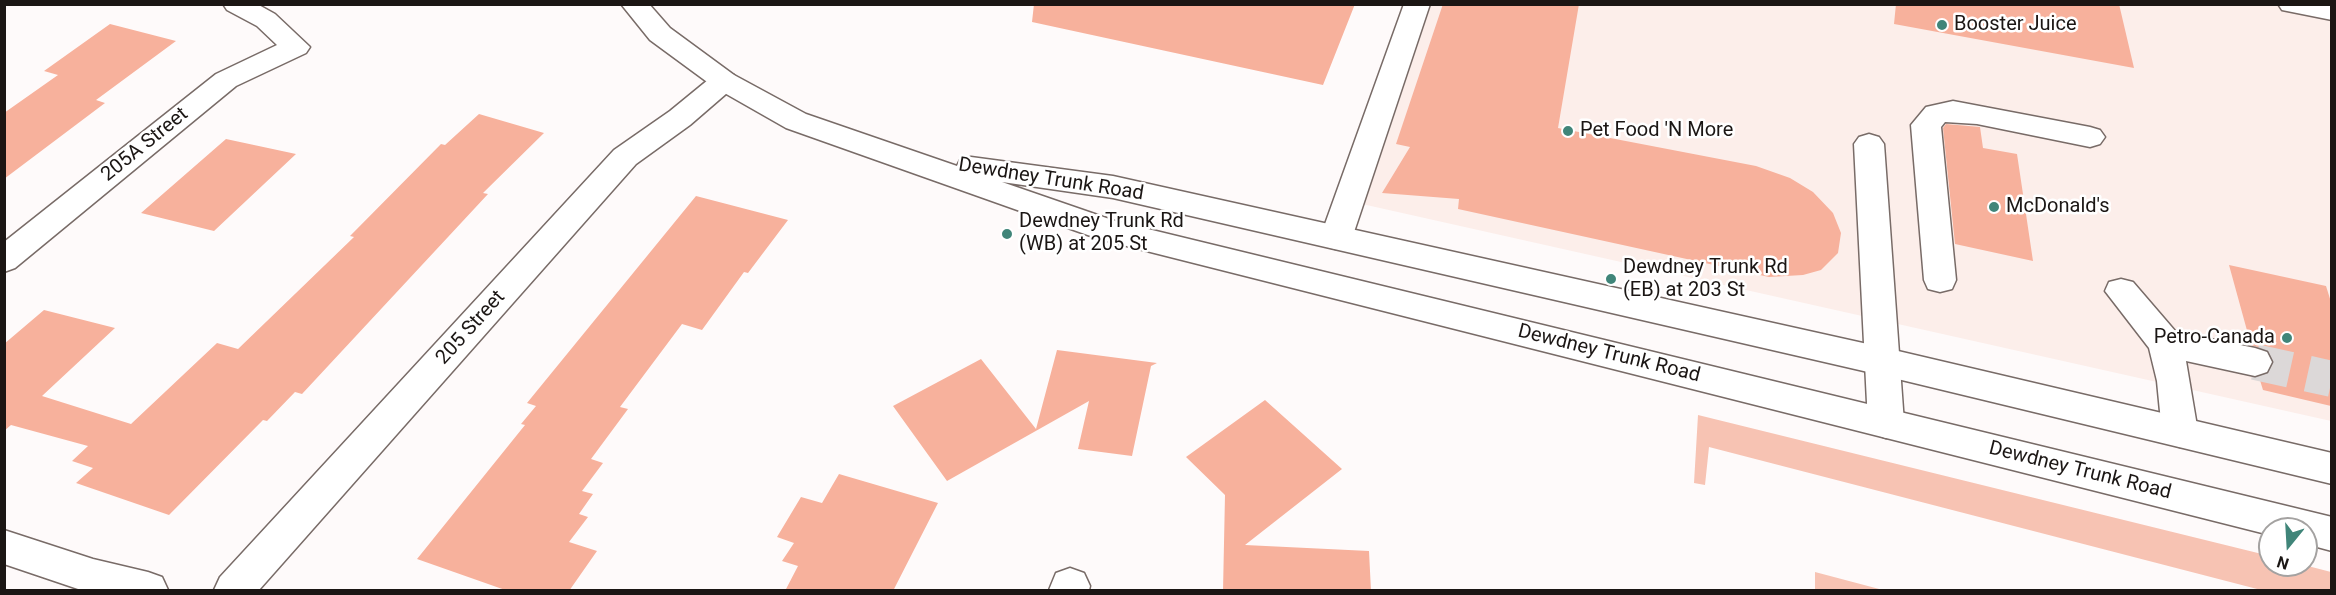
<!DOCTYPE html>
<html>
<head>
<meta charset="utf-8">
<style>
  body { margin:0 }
  #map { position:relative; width:2336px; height:595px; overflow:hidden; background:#fefafa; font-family:Roboto,sans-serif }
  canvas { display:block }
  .frame { position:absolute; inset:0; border:6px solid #1b1614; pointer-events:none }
  .north { position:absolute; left:2258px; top:517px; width:60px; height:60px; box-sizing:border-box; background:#fff; border:2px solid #a4a2a1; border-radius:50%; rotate:198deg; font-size:16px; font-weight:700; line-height:24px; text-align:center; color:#1b1614 }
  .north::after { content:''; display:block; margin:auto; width:21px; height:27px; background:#408579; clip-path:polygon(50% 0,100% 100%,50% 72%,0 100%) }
</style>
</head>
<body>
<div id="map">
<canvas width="2336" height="595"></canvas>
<div class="frame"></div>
<div class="north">N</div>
</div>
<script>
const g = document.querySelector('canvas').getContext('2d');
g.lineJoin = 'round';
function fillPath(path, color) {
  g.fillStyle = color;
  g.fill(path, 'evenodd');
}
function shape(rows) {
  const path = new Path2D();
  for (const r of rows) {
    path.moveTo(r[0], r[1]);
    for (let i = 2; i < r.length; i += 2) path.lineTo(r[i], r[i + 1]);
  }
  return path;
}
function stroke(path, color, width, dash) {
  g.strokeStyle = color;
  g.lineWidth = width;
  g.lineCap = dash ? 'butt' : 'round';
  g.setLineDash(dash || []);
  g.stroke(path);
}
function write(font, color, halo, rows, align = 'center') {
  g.font = font + ' Roboto,sans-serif';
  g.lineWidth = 5;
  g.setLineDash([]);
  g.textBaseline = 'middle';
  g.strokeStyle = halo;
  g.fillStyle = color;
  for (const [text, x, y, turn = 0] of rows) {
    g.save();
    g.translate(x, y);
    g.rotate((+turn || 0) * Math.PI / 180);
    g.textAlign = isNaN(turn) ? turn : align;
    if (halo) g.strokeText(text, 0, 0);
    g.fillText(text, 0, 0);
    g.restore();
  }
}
fillPath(shape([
  [1429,5,2331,5,2331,421,1362,204]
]), '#fceeea');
fillPath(shape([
  [1698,415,2270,556,2270,565,2304,565,2331,572,2331,590,2261,590,1709,447,1705,485,1694,483],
  [1815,572,1883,590,1815,590]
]), '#f7c3b3');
fillPath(shape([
  [1034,4,1355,4,1323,85,1032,22],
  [1443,4,1579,4,1558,128,1756,166,1790,178,1813,192,1833,213,1841,233,1838,253,1821,270,1803,275,1769,277,1458,209,1459,199,1382,193,1410,147,1396,144],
  [1896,4,2119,4,2134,68,1894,24],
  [110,24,176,41,96,100,105,103,4,179,4,113,58,75,44,71],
  [479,114,544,133,483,193,488,194,302,394,295,392,267,421,263,420,169,515,76,483,93,468,72,461,88,446,11,425,4,431,4,344,44,310,115,328,42,396,131,424,217,343,238,349,354,237,350,236,441,144,445,145],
  [1946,124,1980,127,1983,148,2017,154,2033,261,1955,244,1943,128],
  [226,139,296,154,214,231,141,213],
  [696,196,788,220,748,273,744,272,702,330,682,324,620,407,628,409,591,459,603,463,582,491,593,494,579,514,588,517,569,542,597,551,569,591,508,591,417,559,525,425,521,424,536,406,527,403],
  [2229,265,2326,286,2331,302,2331,406,2263,390,2259,377,2269,373,2274,361,2268,350,2251,345],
  [1057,350,1157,363,1151,366,1132,456,1078,449,1089,401,947,481,893,406,981,359,1036,429],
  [1265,400,1342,469,1245,545,1369,551,1371,591,1223,591,1225,495,1186,457],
  [839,474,938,503,893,591,785,591,798,566,782,561,794,543,777,537,801,497,822,503]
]), '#f7b19c');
stroke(shape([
  [2255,362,2332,379]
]), '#dcd8d8', 36, [36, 18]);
const minor = shape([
  [223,4,257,4,275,14,310,47,306,53,236,86,15,268,4,272,4,242,216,74,277,45,257,26,227,10,223,4],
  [1404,4,1430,4,1352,238,1347,246,1336,249,1325,246,1320,238,1404,4],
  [2278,4,2332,4,2332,20,2282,10,2278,4],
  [724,72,734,75,738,81,734,87,690,125,636,164,259,590,214,590,220,577,614,150,670,111,714,75,724,72],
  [1953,101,2090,127,2100,130,2105,137,2100,144,2090,147,1977,124,1945,122,1941,127,1956,280,1952,289,1940,292,1928,289,1924,280,1911,125,1926,107,1953,101],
  [1869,134,1879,137,1884,144,1904,423,1899,433,1886,438,1873,433,1868,423,1854,144,1859,137,1869,134],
  [2121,279,2133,282,2176,332,2255,348,2267,352,2272,362,2267,372,2255,376,2186,361,2198,432,2193,442,2180,447,2167,442,2162,432,2157,381,2149,348,2105,291,2109,282,2121,279],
  [4,530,93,559,148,572,162,577,168,590,81,590,4,564,4,530],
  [1070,568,1084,573,1090,586,1089,590,1049,590,1056,573,1070,568]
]);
const major = shape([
  [621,4,649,4,670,28,734,75,806,114,957,166,960,160,971,157,1113,176,1881,347,2332,453,2332,484,1881,375,1113,198,1002,182,1115,221,2332,517,2332,551,2306,544,2306,529,2270,529,2270,535,1099,239,786,128,714,87,650,40,621,4]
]);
stroke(minor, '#786b67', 3);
stroke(major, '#786b67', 3);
fillPath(minor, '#fff');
fillPath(major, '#fff');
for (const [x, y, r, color] of [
  [1942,25,6,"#408579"],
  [1568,131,6,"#408579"],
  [1994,207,6,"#408579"],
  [1007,234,6,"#408579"],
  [1611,279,6,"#408579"],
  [2287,338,6,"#408579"]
]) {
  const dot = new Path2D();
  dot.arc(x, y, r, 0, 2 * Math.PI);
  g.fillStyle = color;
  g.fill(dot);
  stroke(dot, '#fff', 2);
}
write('20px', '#1b1614', '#fff', [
  ["Booster Juice",1954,25],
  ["Pet Food 'N More",1580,131],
  ["McDonald's",2006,207],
  ["Dewdney Trunk Rd",1019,222],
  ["(WB) at 205 St",1019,245],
  ["Dewdney Trunk Rd",1623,268],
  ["(EB) at 203 St",1623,291],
  ["Petro-Canada",2275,338,"right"]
], 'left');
write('20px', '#1b1614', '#fff', [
  ["205A Street",145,145,-39],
  ["Dewdney Trunk Road",1051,180,9],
  ["205 Street",471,328,-48],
  ["Dewdney Trunk Road",1609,354,14],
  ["Dewdney Trunk Road",2080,471,14]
]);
</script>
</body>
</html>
